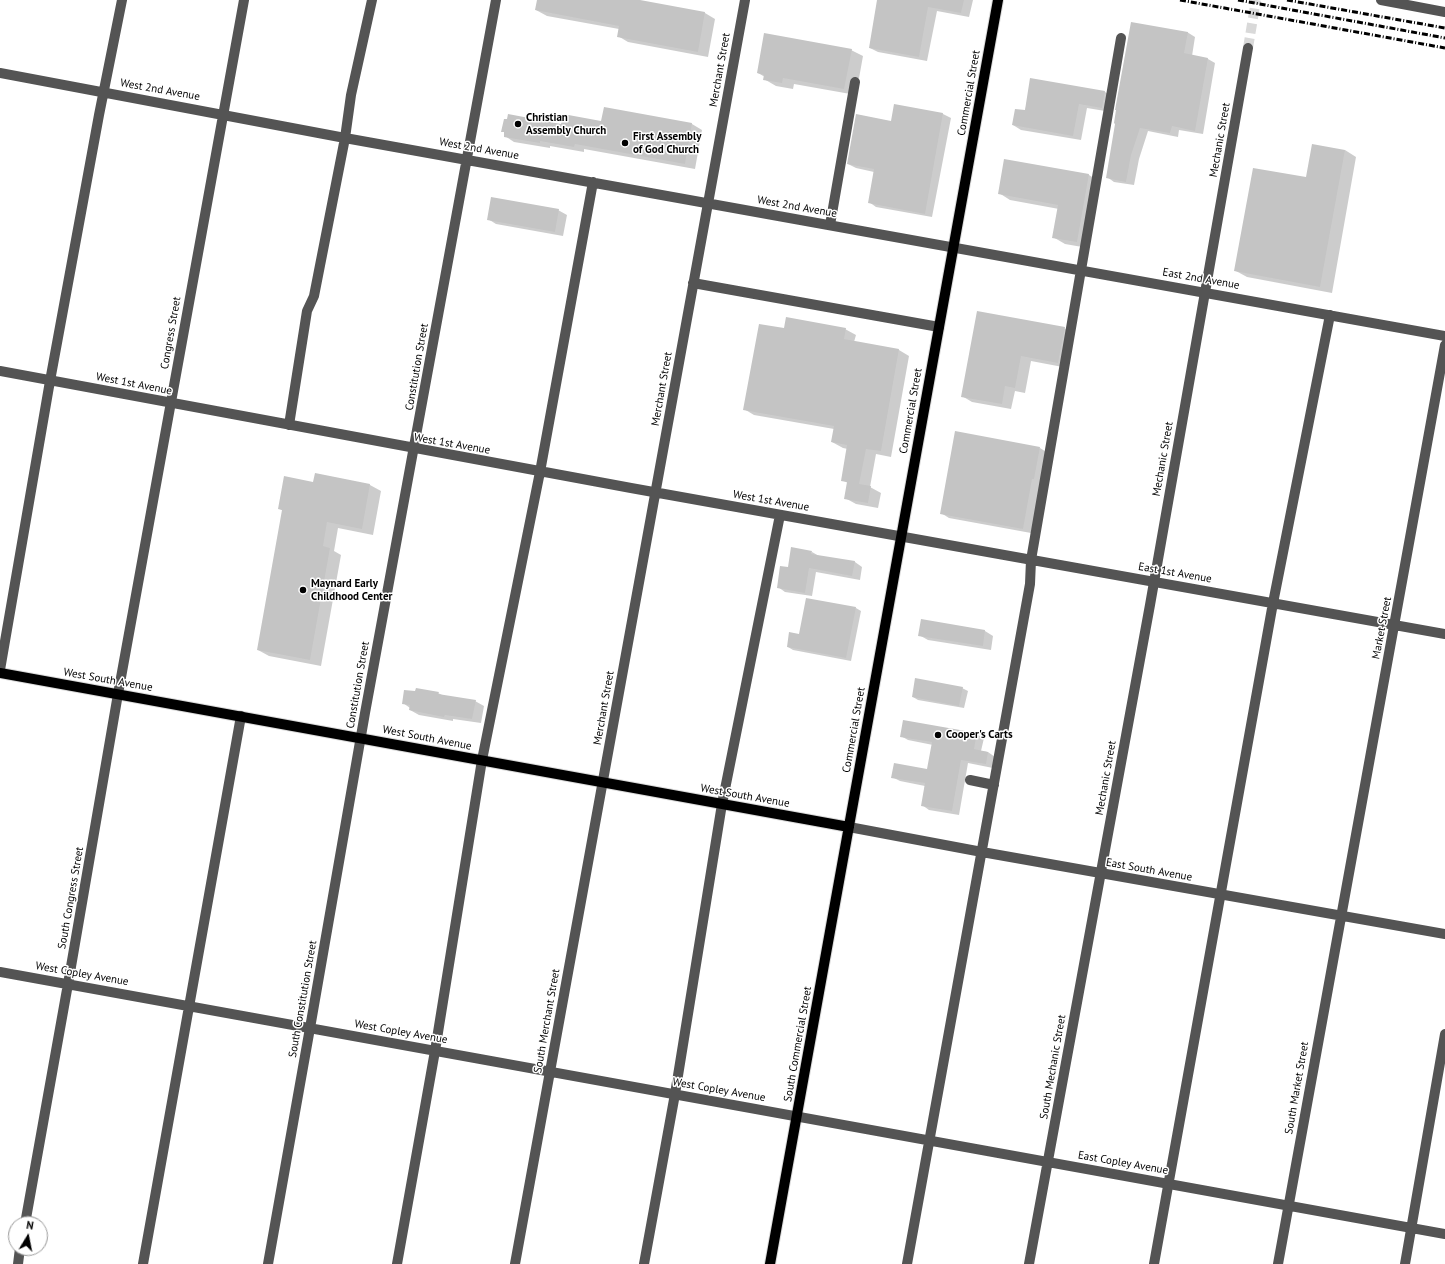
<!DOCTYPE html>
<html>
<head>
<meta charset="utf-8">
<style>
  body { margin:0 }
  #map { position:relative; width:1445px; height:1264px; overflow:hidden; background:#fff; font-family:"PT Sans",sans-serif }
  canvas { display:block }
  .north { position:absolute; left:8px; top:1216px; width:40px; height:40px; box-sizing:border-box; background:#fff; border:1px solid #999; border-radius:50%; rotate:10deg; font-size:11px; font-weight:700; line-height:16px; text-align:center; color:#000 }
  .north::after { content:''; display:block; margin:auto; width:14px; height:18px; background:#000; clip-path:polygon(50% 0,100% 100%,50% 72%,0 100%) }
</style>
</head>
<body>
<div id="map">
<canvas width="1445" height="1264"></canvas>
<div class="north">N</div>
</div>
<script>
const g = document.querySelector('canvas').getContext('2d');
g.lineJoin = 'round';
function fillPath(path, color) {
  g.fillStyle = color;
  g.fill(path, 'evenodd');
}
function shape(rows) {
  const path = new Path2D();
  for (const r of rows) {
    path.moveTo(r[0], r[1]);
    for (let i = 2; i < r.length; i += 2) path.lineTo(r[i], r[i + 1]);
  }
  return path;
}
function stroke(path, color, width, dash) {
  g.strokeStyle = color;
  g.lineWidth = width;
  g.lineCap = dash ? 'butt' : 'round';
  g.setLineDash(dash || []);
  g.stroke(path);
}
function write(font, color, halo, rows, align = 'center') {
  g.font = font + ' "PT Sans",sans-serif';
  g.lineWidth = 3;
  g.setLineDash([]);
  g.textBaseline = 'middle';
  g.strokeStyle = halo;
  g.fillStyle = color;
  for (const [text, x, y, turn = 0] of rows) {
    g.save();
    g.translate(x, y);
    g.rotate((+turn || 0) * Math.PI / 180);
    g.textAlign = isNaN(turn) ? turn : align;
    if (halo) g.strokeText(text, 0, 0);
    g.fillText(text, 0, 0);
    g.restore();
  }
}
fillPath(shape([
  [538,0,630,0,705,13,715,19,708,57,628,42,618,36,619,29,547,16,536,10],
  [878,0,973,0,969,17,937,11,927,61,878,52,870,48],
  [1187,32,1195,37,1192,56,1208,59,1215,63,1203,134,1179,130,1178,137,1148,131,1139,159,1134,185,1114,182,1107,177],
  [851,50,863,56,856,95,794,84,793,89,776,86,764,79,765,77,758,73],
  [1031,79,1105,92,1113,97,1111,112,1087,108,1081,140,1021,130,1013,125,1025,112],
  [895,105,943,114,951,118,932,217,876,207,869,202,874,172,856,168,848,164,892,122],
  [605,108,692,124,702,130,695,169,584,149,584,152,550,146,550,148,514,142,505,136,562,125,602,122],
  [1345,150,1356,157,1332,293,1247,277,1236,271,1307,178],
  [1005,160,1089,175,1100,182,1088,248,1065,244,1053,237,1059,209,1010,200,999,193],
  [558,210,567,215,563,236,496,224,488,219],
  [978,312,1064,328,1074,334,1068,368,1031,361,1025,393,1015,391,1011,409,972,402,962,396],
  [785,329,845,329,856,335,854,342,899,350,909,356,891,457,876,454,870,487,881,493,878,508,856,504,845,498,848,483,842,480,848,449,843,448,832,442,834,429,754,415,744,409],
  [1040,448,1048,453,1031,533,949,518,941,513],
  [316,475,370,485,381,491,373,535,338,528,334,551,341,555,321,666,269,656,258,650,283,511,279,508,314,483],
  [812,552,819,556,855,562,862,567,860,580,816,572,812,596,785,592,778,587,789,569],
  [856,608,861,611,851,661,793,650,788,647,800,635],
  [922,621,985,631,993,636,991,650,928,640,919,635],
  [962,688,968,691,964,708,918,700,913,697],
  [438,693,444,696,475,701,484,706,481,723,453,719,453,721,419,715,410,710,410,708,403,703],
  [976,734,984,738,981,751,988,752,995,757,993,768,968,763,959,815,929,810,922,805,925,786,900,781,892,777,928,770,933,745,908,740,901,736]
]), '#0003');
fillPath(shape([
  [537,0,640,0,705,12,698,52,617,37,619,26,535,10],
  [877,0,964,0,961,13,928,7,919,57,869,48],
  [1131,22,1188,32,1184,53,1208,58,1195,131,1172,126,1170,133,1140,128,1131,155,1126,182,1106,178,1115,124,1114,123,1116,110,1115,110],
  [764,33,852,49,844,89,783,78,782,83,763,80,764,75,757,73],
  [1030,78,1105,91,1102,108,1079,104,1073,136,1012,125,1015,109,1025,110],
  [894,104,943,113,925,214,868,203,874,169,847,164,856,114,891,121],
  [604,107,692,123,685,164,575,144,574,147,540,141,540,143,504,137,504,132,501,132,504,119,507,119,508,114,561,124,563,114,601,121],
  [1312,144,1345,150,1320,287,1234,271,1253,168,1306,177],
  [1004,159,1089,174,1077,242,1052,238,1058,205,998,194],
  [491,197,559,209,555,232,487,220],
  [977,311,1065,327,1058,363,1021,356,1015,388,1005,386,1002,404,961,397],
  [786,317,846,328,844,339,899,349,881,451,866,449,859,484,871,486,868,503,844,499,847,482,841,481,847,445,831,442,834,426,743,410,759,324,784,328],
  [955,431,1040,447,1034,479,1032,479,1023,529,940,514],
  [315,473,370,484,362,529,327,522,323,546,330,548,310,660,257,650,282,510,278,509,284,476,313,482],
  [791,547,812,551,811,554,855,561,852,576,809,568,805,593,777,588,780,566,788,567],
  [806,598,856,607,846,658,787,647,789,632,799,634],
  [921,619,985,630,983,646,918,636],
  [915,678,963,687,959,706,912,697],
  [416,688,439,692,438,694,476,700,472,719,445,715,444,717,409,710,410,705,402,704,404,690,415,691],
  [903,720,977,733,974,749,988,752,986,764,961,760,952,811,921,806,925,783,891,778,894,763,927,769,932,742,900,737]
]), '#c4c4c4');
stroke(shape([
  [1248,48,1256,0]
]), '#d9d9d9', 10, [10, 5]);
const major = shape([
  [0,673,849,827],
  [770,1264,998,0]
]);
stroke(major, '#dbdbdb', 12);
stroke(shape([
  [1381,0,1445,12],
  [0,73,345,138,1445,336],
  [830,225,855,82],
  [693,283,939,327],
  [0,371,631,488,1445,634],
  [289,425,307,311,314,296,345,138,351,95,372,0],
  [0,670,50,381,99,115,122,0],
  [970,780,994,785],
  [849,827,982,852,1445,934],
  [0,972,1445,1234],
  [25,1224,68,984,118,694,244,0],
  [18,1264,20,1248],
  [143,1264,241,716],
  [268,1264,310,1028,365,713,496,0],
  [397,1264,435,1051,482,760,540,472,593,182],
  [515,1264,745,0],
  [644,1264,675,1094,722,804,780,515],
  [907,1264,1030,584,1031,560,1121,38],
  [1029,1264,1150,605,1248,48],
  [1154,1264,1273,603,1330,315],
  [1278,1264,1445,345],
  [1405,1264,1445,1034]
]), '#545454', 10);
stroke(major, '#000', 10);
stroke(shape([
  [1180,0,1445,48],
  [1238,0,1445,38],
  [1287,0,1445,28]
]), '#000', 3, [6, 2, 1, 2]);
for (const [x, y, r, color] of [
  [518,124,4,"#000"],
  [625,143,4,"#000"],
  [303,590,4,"#000"],
  [938,735,4,"#000"]
]) {
  const dot = new Path2D();
  dot.arc(x, y, r, 0, 2 * Math.PI);
  g.fillStyle = color;
  g.fill(dot);
  stroke(dot, '#fff', 1.5);
}
write('11px', '#000', '#fff', [
  ["Merchant Street",720,70,-80],
  ["West 2nd Avenue",160,90,10],
  ["Commercial Street",969,93,-80],
  ["Mechanic Street",1220,140,-80],
  ["West 2nd Avenue",479,149,10],
  ["West 2nd Avenue",797,207,10],
  ["East 2nd Avenue",1201,279,10],
  ["Congress Street",171,333,-80],
  ["Constitution Street",417,367,-80],
  ["West 1st Avenue",134,384,11],
  ["Merchant Street",662,389,-80],
  ["Commercial Street",911,411,-80],
  ["West 1st Avenue",452,444,10],
  ["Mechanic Street",1163,459,-80],
  ["West 1st Avenue",771,501,10],
  ["East 1st Avenue",1175,573,10],
  ["Market Street",1382,628,-79],
  ["West South Avenue",108,680,10],
  ["Constitution Street",358,685,-80],
  ["Merchant Street",604,708,-80],
  ["Commercial Street",854,730,-80],
  ["West South Avenue",427,738,11],
  ["Mechanic Street",1106,778,-80],
  ["West South Avenue",745,796,10],
  ["East South Avenue",1149,870,10],
  ["South Congress Street",71,898,-80],
  ["West Copley Avenue",82,974,10],
  ["South Constitution Street",303,999,-80],
  ["South Merchant Street",547,1021,-80],
  ["West Copley Avenue",401,1032,10],
  ["South Commercial Street",798,1044,-80],
  ["South Mechanic Street",1053,1067,-80],
  ["South Market Street",1297,1088,-80],
  ["West Copley Avenue",719,1090,10],
  ["East Copley Avenue",1123,1163,10]
]);
write('bold 11px', '#000', '#fff', [
  ["Christian",526,118],
  ["Assembly Church",526,131],
  ["First Assembly",633,137],
  ["of God Church",633,150],
  ["Maynard Early",311,584],
  ["Childhood Center",311,597],
  ["Cooper's Carts",946,735]
], 'left');
</script>
</body>
</html>
